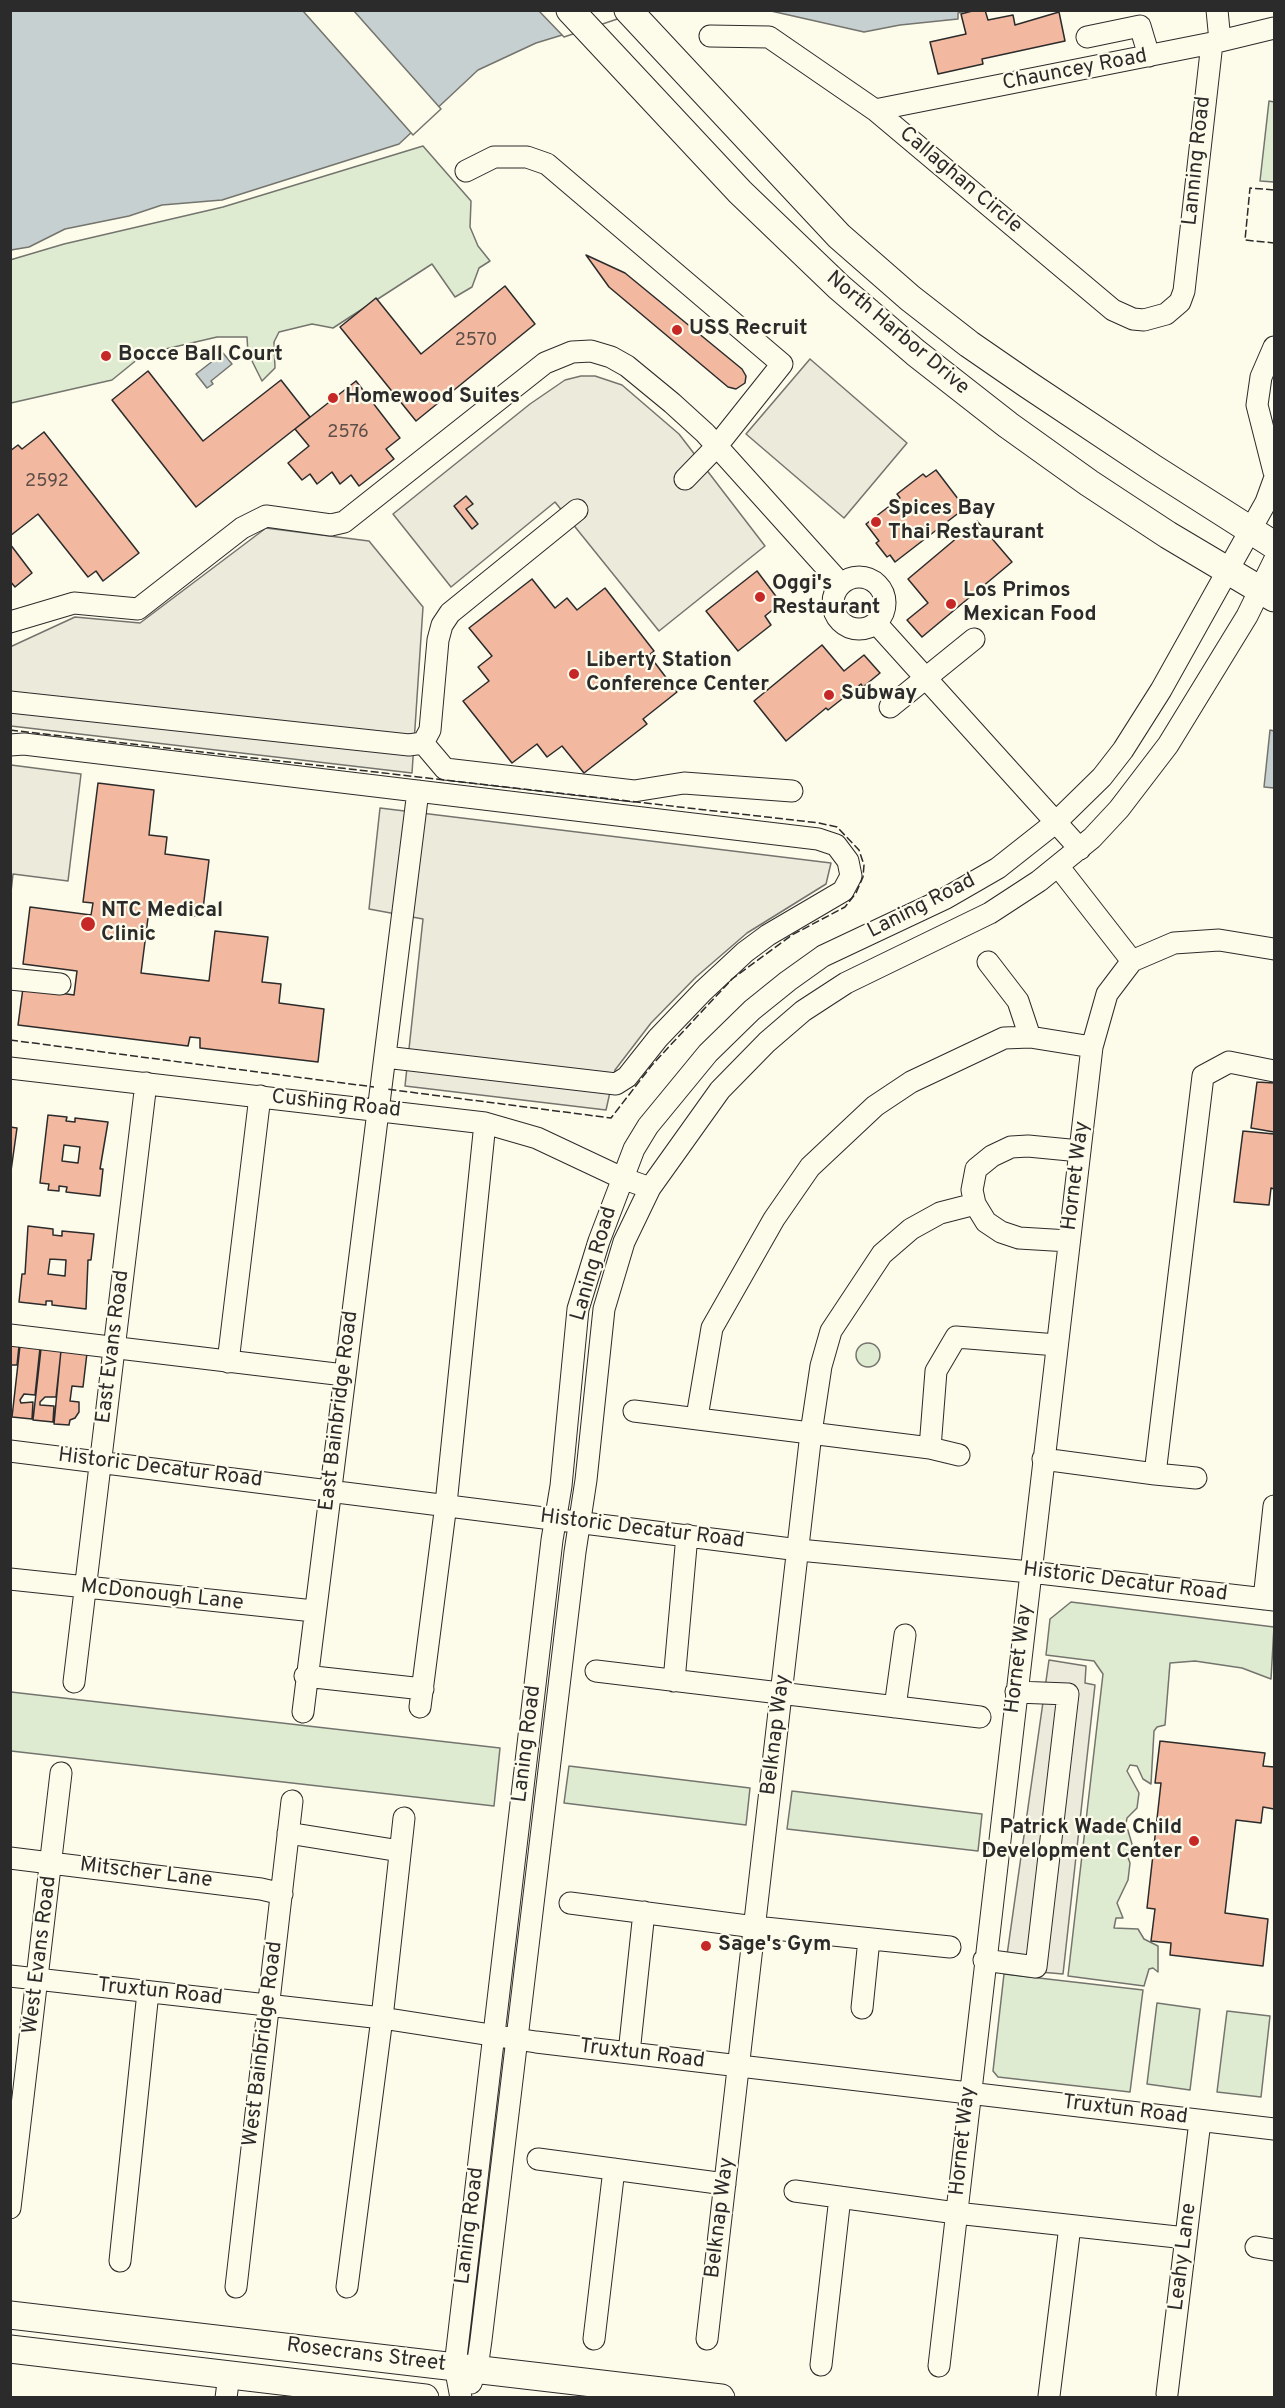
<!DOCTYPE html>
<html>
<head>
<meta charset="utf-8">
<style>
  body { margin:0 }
  #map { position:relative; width:1285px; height:2408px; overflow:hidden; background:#fdfbea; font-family:Overpass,sans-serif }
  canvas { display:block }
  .frame { position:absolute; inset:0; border:12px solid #2b2b2b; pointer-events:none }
</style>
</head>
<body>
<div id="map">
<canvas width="1285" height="2408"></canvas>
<div class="frame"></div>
</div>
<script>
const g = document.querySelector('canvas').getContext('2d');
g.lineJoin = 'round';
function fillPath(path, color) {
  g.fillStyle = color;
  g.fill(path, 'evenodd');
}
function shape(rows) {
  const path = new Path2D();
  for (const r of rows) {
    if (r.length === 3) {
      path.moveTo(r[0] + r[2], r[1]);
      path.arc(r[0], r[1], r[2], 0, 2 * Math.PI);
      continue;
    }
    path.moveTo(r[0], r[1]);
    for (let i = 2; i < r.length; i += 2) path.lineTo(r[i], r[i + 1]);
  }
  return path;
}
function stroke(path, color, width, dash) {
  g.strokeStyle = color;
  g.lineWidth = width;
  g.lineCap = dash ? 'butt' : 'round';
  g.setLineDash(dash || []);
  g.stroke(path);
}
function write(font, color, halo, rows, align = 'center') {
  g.font = font + ' Overpass,sans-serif';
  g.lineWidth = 4.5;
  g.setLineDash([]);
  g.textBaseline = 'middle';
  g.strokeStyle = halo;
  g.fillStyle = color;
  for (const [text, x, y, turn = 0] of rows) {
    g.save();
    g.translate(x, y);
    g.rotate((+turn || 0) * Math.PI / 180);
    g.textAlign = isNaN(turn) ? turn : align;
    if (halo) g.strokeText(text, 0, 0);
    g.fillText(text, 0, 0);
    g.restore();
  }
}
const green = shape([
  [1269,101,1274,102,1274,182,1260,181,1269,101],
  [423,146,471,201,470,227,478,246,490,261,479,268,472,287,455,297,432,264,333,328,312,324,279,332,274,342,275,368,262,381,248,353,247,337,217,337,144,354,112,380,11,403,10,260,64,244,223,207,423,146],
  [868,1355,12],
  [1071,1602,1274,1627,1271,1679,1242,1668,1195,1661,1170,1663,1165,1725,1157,1727,1154,1731,1151,1784,1143,1779,1137,1766,1130,1765,1127,1771,1139,1793,1137,1808,1127,1818,1126,1824,1132,1844,1127,1855,1130,1863,1128,1880,1117,1903,1123,1918,1116,1918,1114,1928,1138,1929,1144,1939,1158,1946,1158,1972,1153,1968,1149,1969,1144,1986,1068,1976,1103,1674,1094,1661,1046,1655,1050,1619,1071,1602],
  [11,1692,500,1748,494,1806,11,1751,11,1692],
  [569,1766,750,1788,746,1825,564,1803,569,1766],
  [792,1791,982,1814,978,1851,787,1829,792,1791],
  [1004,1974,1143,1990,1130,2092,998,2077,993,2071,1004,1974],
  [1157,2003,1200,2009,1190,2090,1147,2084,1157,2003],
  [1227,2011,1270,2016,1261,2097,1217,2092,1227,2011]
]);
fillPath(green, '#deebd1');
stroke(green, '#74746e', 1.5);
const parking = shape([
  [810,359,907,443,844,518,746,434,810,359],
  [581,376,595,376,622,385,679,434,765,546,659,631,555,502,451,587,393,514,530,404,565,380,581,376],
  [266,528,369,541,423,607,412,773,11,726,10,647,75,617,140,623,266,528],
  [11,765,81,774,68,881,13,874,11,892,11,765],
  [380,808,831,863,826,884,747,933,696,977,651,1023,615,1070,606,1110,405,1086,423,919,369,909,380,808],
  [1049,1660,1086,1666,1085,1683,1095,1685,1063,1974,1005,1969,1049,1660]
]);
fillPath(parking, '#eceadb');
stroke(parking, '#74746e', 1.5);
const water = shape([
  [10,11,641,11,536,43,478,70,399,144,222,200,162,205,129,216,65,229,29,247,11,250,10,11],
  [771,11,967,11,958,13,958,19,900,25,864,32,771,11],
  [223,353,232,364,211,381,213,384,207,388,196,374,223,353],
  [1270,730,1274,731,1274,788,1264,787,1270,730]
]);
fillPath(water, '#c7d0d0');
stroke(water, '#74746e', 1.5);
const pier = shape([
  [644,10,564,37,539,11,644,10],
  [303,11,354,11,441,109,413,135,303,11]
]);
fillPath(pier, '#fdfbea');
stroke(pier, '#74746e', 1.5);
const building = shape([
  [976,10,985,10,988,20,1013,15,1015,25,1059,12,1065,41,982,59,983,64,938,74,930,42,966,34,961,14,976,10],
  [586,255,625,273,742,369,746,376,745,383,736,389,728,387,609,287,586,255],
  [505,286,535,324,416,421,340,327,376,298,421,354,505,286],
  [148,371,203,441,281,380,310,417,196,507,112,400,148,371],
  [356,381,400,438,386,449,394,459,359,486,351,475,340,484,332,472,317,484,310,474,302,480,288,463,309,446,295,429,356,381],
  [44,432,139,553,103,581,96,571,88,577,38,514,10,536,10,451,18,445,22,449,44,432],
  [936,470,965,508,895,562,890,555,887,557,876,543,879,541,866,524,900,498,897,494,923,474,926,477,936,470],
  [466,496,473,504,466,509,478,524,472,529,454,506,466,496],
  [977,521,1012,562,922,637,907,620,928,603,908,579,977,521],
  [10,544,32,573,15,587,10,581,10,544],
  [757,571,781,603,765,616,771,625,738,651,706,611,757,571],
  [532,579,555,608,567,598,577,610,605,588,654,651,649,655,677,692,643,719,647,724,584,773,562,746,547,757,537,744,512,763,463,701,489,681,478,667,492,656,469,628,532,579],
  [822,645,844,671,864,655,880,673,863,687,861,684,828,710,826,708,786,741,754,701,822,645],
  [98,783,154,790,149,835,167,837,165,854,209,860,202,917,149,910,141,973,209,981,215,931,268,937,262,982,281,984,279,1003,324,1009,318,1062,200,1048,200,1038,190,1037,188,1046,18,1025,23,988,74,995,77,971,23,964,30,907,91,915,93,903,83,902,98,783],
  [1257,1082,1274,1083,1274,1132,1251,1128,1257,1082],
  [48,1115,67,1117,66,1121,75,1122,75,1118,108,1122,100,1169,103,1169,100,1196,66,1192,67,1187,59,1186,59,1191,48,1190,49,1184,40,1183,48,1115],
  [64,1145,80,1147,78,1163,62,1161,64,1145],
  [10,1127,17,1128,10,1178,10,1127],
  [1243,1131,1274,1134,1274,1189,1271,1188,1269,1205,1234,1202,1243,1131],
  [28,1226,53,1229,53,1235,62,1236,62,1231,94,1234,91,1260,88,1260,86,1309,52,1305,52,1301,46,1301,46,1305,19,1302,22,1274,25,1274,28,1226],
  [50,1259,66,1260,65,1276,48,1274,50,1259],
  [10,1345,19,1346,17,1365,10,1365,10,1345],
  [20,1346,40,1348,35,1395,24,1394,20,1400,21,1403,33,1402,32,1419,12,1417,20,1346],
  [41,1349,61,1351,56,1397,45,1397,40,1402,40,1405,54,1406,53,1422,33,1420,41,1349],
  [61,1350,87,1353,83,1387,72,1386,70,1401,79,1402,79,1412,75,1418,70,1420,69,1425,54,1424,61,1350],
  [1160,1741,1265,1753,1263,1766,1274,1767,1274,1809,1263,1807,1261,1823,1236,1820,1225,1913,1268,1919,1263,1966,1170,1955,1171,1943,1151,1941,1155,1909,1147,1908,1161,1783,1155,1783,1160,1741]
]);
fillPath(building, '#f2b8a0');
stroke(building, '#2b2b2b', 1.5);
const minor = shape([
  [1217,10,1220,41],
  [710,36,769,37,875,110,1113,310,1133,319,1144,320,1166,314,1180,302,1184,291,1212,43],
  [1087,37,1140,26,1149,56],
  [875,110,1212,43,1274,28],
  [466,171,494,157,527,157,547,164,782,364,716,447,685,479],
  [1274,347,1261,377,1257,405,1274,472],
  [859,603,26],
  [10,622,74,603,138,609,242,528,266,516,331,525,344,522,545,363,572,352,591,351,611,357,627,366,672,403,705,433,841,584],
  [876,623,1080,849],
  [10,702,409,745,423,743,430,730,438,640,442,625,450,613,577,510],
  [890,707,974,639],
  [423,743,445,769,634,791,684,783,792,791],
  [10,745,24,744,818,839,836,845,848,861,851,876,843,891,768,935,745,952,703,991,658,1038,627,1077,616,1084,385,1057],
  [1058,866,1132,961],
  [988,962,1018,1001,1030,1037],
  [10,979,60,984],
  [10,1068,485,1123,537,1138,622,1178,650,1188],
  [1069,1241,1019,1238,1001,1232,986,1222,975,1204,972,1190,976,1169,992,1156,1011,1147,1028,1146,1080,1151],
  [10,1335,344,1375],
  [228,1362,260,1096],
  [634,1411,930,1448,959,1455],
  [697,1417,712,1328,774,1219,810,1167,875,1106,911,1082,1004,1038,1030,1037,1092,1047],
  [930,1448,936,1371,956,1337,1057,1345],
  [10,1451,799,1550,1030,1572,1274,1600],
  [1043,1459,1155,1474],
  [1196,1478,1155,1474,1203,1076,1229,1062,1274,1071],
  [10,1579,314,1611],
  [1264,1599,1274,1506],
  [596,1671,980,1717],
  [305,1676,423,1689],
  [674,1681,687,1535],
  [74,1682,146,1083],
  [420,1707,446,1504,485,1123],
  [895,1707,905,1635],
  [303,1712,418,791],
  [288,1833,400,1851],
  [10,1858,261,1889,282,1894],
  [570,1903,755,1927,950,1947],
  [984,1960,1036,1967,1068,1694,1016,1692],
  [10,1976,382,2018,536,2042,1274,2129],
  [862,2008,869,1939],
  [629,2053,644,1912],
  [538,2159,725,2184],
  [795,2191,956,2213,1186,2238],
  [10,2208,61,1773],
  [1256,2247,1274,2250],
  [120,2261,148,1992],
  [236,2287,292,1801],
  [347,2287,382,2018,404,1818],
  [594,2339,614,2169],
  [707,2339,811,1433,821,1366,831,1331,882,1254,911,1229,940,1213,975,1204],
  [821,2365,840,2197],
  [939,2366,1092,1047,1107,994,1132,961,1174,943,1219,940,1274,949],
  [471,2383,477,2368,481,2340,575,1552,586,1480,604,1309,624,1242,650,1188,720,1090,767,1042,803,1011,846,983,990,913,1039,881,1092,838,1119,809,1168,745,1247,616,1274,561],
  [1167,2394,1200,2121],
  [1049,2396,1070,2226],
  [226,2398,229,2375],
  [461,2398,455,2366,552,1540,561,1486,578,1309,599,1241,634,1149,648,1126,708,1053,752,1010,788,981,823,956,946,898,998,868,1055,823,1102,777,1123,750,1161,690,1266,502,1274,480]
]);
const major = shape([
  [570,10,740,192,839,287,916,353,1008,425,1089,483,1168,535,1274,598],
  [628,10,839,236,910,298,969,344,1027,384,1153,468,1274,545],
  [10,2315,721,2398],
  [10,2349,425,2398]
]);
stroke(minor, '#2b2b2b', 23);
stroke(major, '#2b2b2b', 29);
stroke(minor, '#fdfbea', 21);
stroke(major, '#fdfbea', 27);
stroke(shape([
  [1274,190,1250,188,1245,240,1274,243],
  [10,730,819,823,837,827,859,850,864,865,863,877,856,893,845,907,792,935,732,979,652,1065,611,1118,386,1089],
  [10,1040,374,1087]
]), '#2b2b2b', 1.5, [8, 3]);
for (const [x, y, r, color] of [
  [677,330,6,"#c62828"],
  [106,356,6,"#c62828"],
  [333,398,6,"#c62828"],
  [876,522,6,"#c62828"],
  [760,597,6,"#c62828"],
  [951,604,6,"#c62828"],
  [574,674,6,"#c62828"],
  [829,695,6,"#c62828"],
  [88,924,8,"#c62828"],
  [1194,1841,6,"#c62828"],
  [706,1946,6,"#c62828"]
]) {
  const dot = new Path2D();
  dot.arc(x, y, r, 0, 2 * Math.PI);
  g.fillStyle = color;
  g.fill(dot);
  stroke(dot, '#fdfbea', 2);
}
write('18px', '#5d4e48', null, [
  ["2570",476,341],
  ["2576",348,433],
  ["2592",47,482]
]);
write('21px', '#2b2b2b', '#fdfbea', [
  ["Chauncey Road",1075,71,-11],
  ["Lanning Road",1198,161,-84],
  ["Callaghan Circle",960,181,40],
  ["North Harbor Drive",897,334,40],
  ["Laning Road",922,907,-27],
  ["Cushing Road",336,1105,6],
  ["Hornet Way",1077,1176,-83],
  ["Laning Road",595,1264,-74],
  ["East Evans Road",114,1347,-83],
  ["East Bainbridge Road",340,1411,-83],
  ["Historic Decatur Road",160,1469,7],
  ["Historic Decatur Road",642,1530,7],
  ["Historic Decatur Road",1125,1583,7],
  ["McDonough Lane",162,1596,6],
  ["Hornet Way",1020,1659,-83],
  ["Belknap Way",777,1735,-83],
  ["Laning Road",528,1744,-83],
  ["Mitscher Lane",146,1874,7],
  ["West Evans Road",41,1955,-83],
  ["Truxtun Road",160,1993,6],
  ["West Bainbridge Road",264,2044,-83],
  ["Truxtun Road",642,2055,7],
  ["Truxtun Road",1125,2111,7],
  ["Hornet Way",964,2141,-84],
  ["Belknap Way",721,2218,-83],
  ["Laning Road",471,2226,-83],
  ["Leahy Lane",1184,2257,-83],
  ["Rosecrans Street",366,2356,7]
]);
write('bold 21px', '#2b2b2b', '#fdfbea', [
  ["USS Recruit",689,330],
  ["Bocce Ball Court",118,356],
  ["Homewood Suites",345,398],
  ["Spices Bay",888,510],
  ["Thai Restaurant",888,534],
  ["Oggi's",772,585],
  ["Restaurant",772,609],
  ["Los Primos",963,592],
  ["Mexican Food",963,616],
  ["Liberty Station",586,662],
  ["Conference Center",586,686],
  ["Subway",841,695],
  ["NTC Medical",101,912],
  ["Clinic",101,936],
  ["Patrick Wade Child",1182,1829,"right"],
  ["Development Center",1182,1853,"right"],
  ["Sage's Gym",718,1946]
], 'left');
</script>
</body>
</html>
